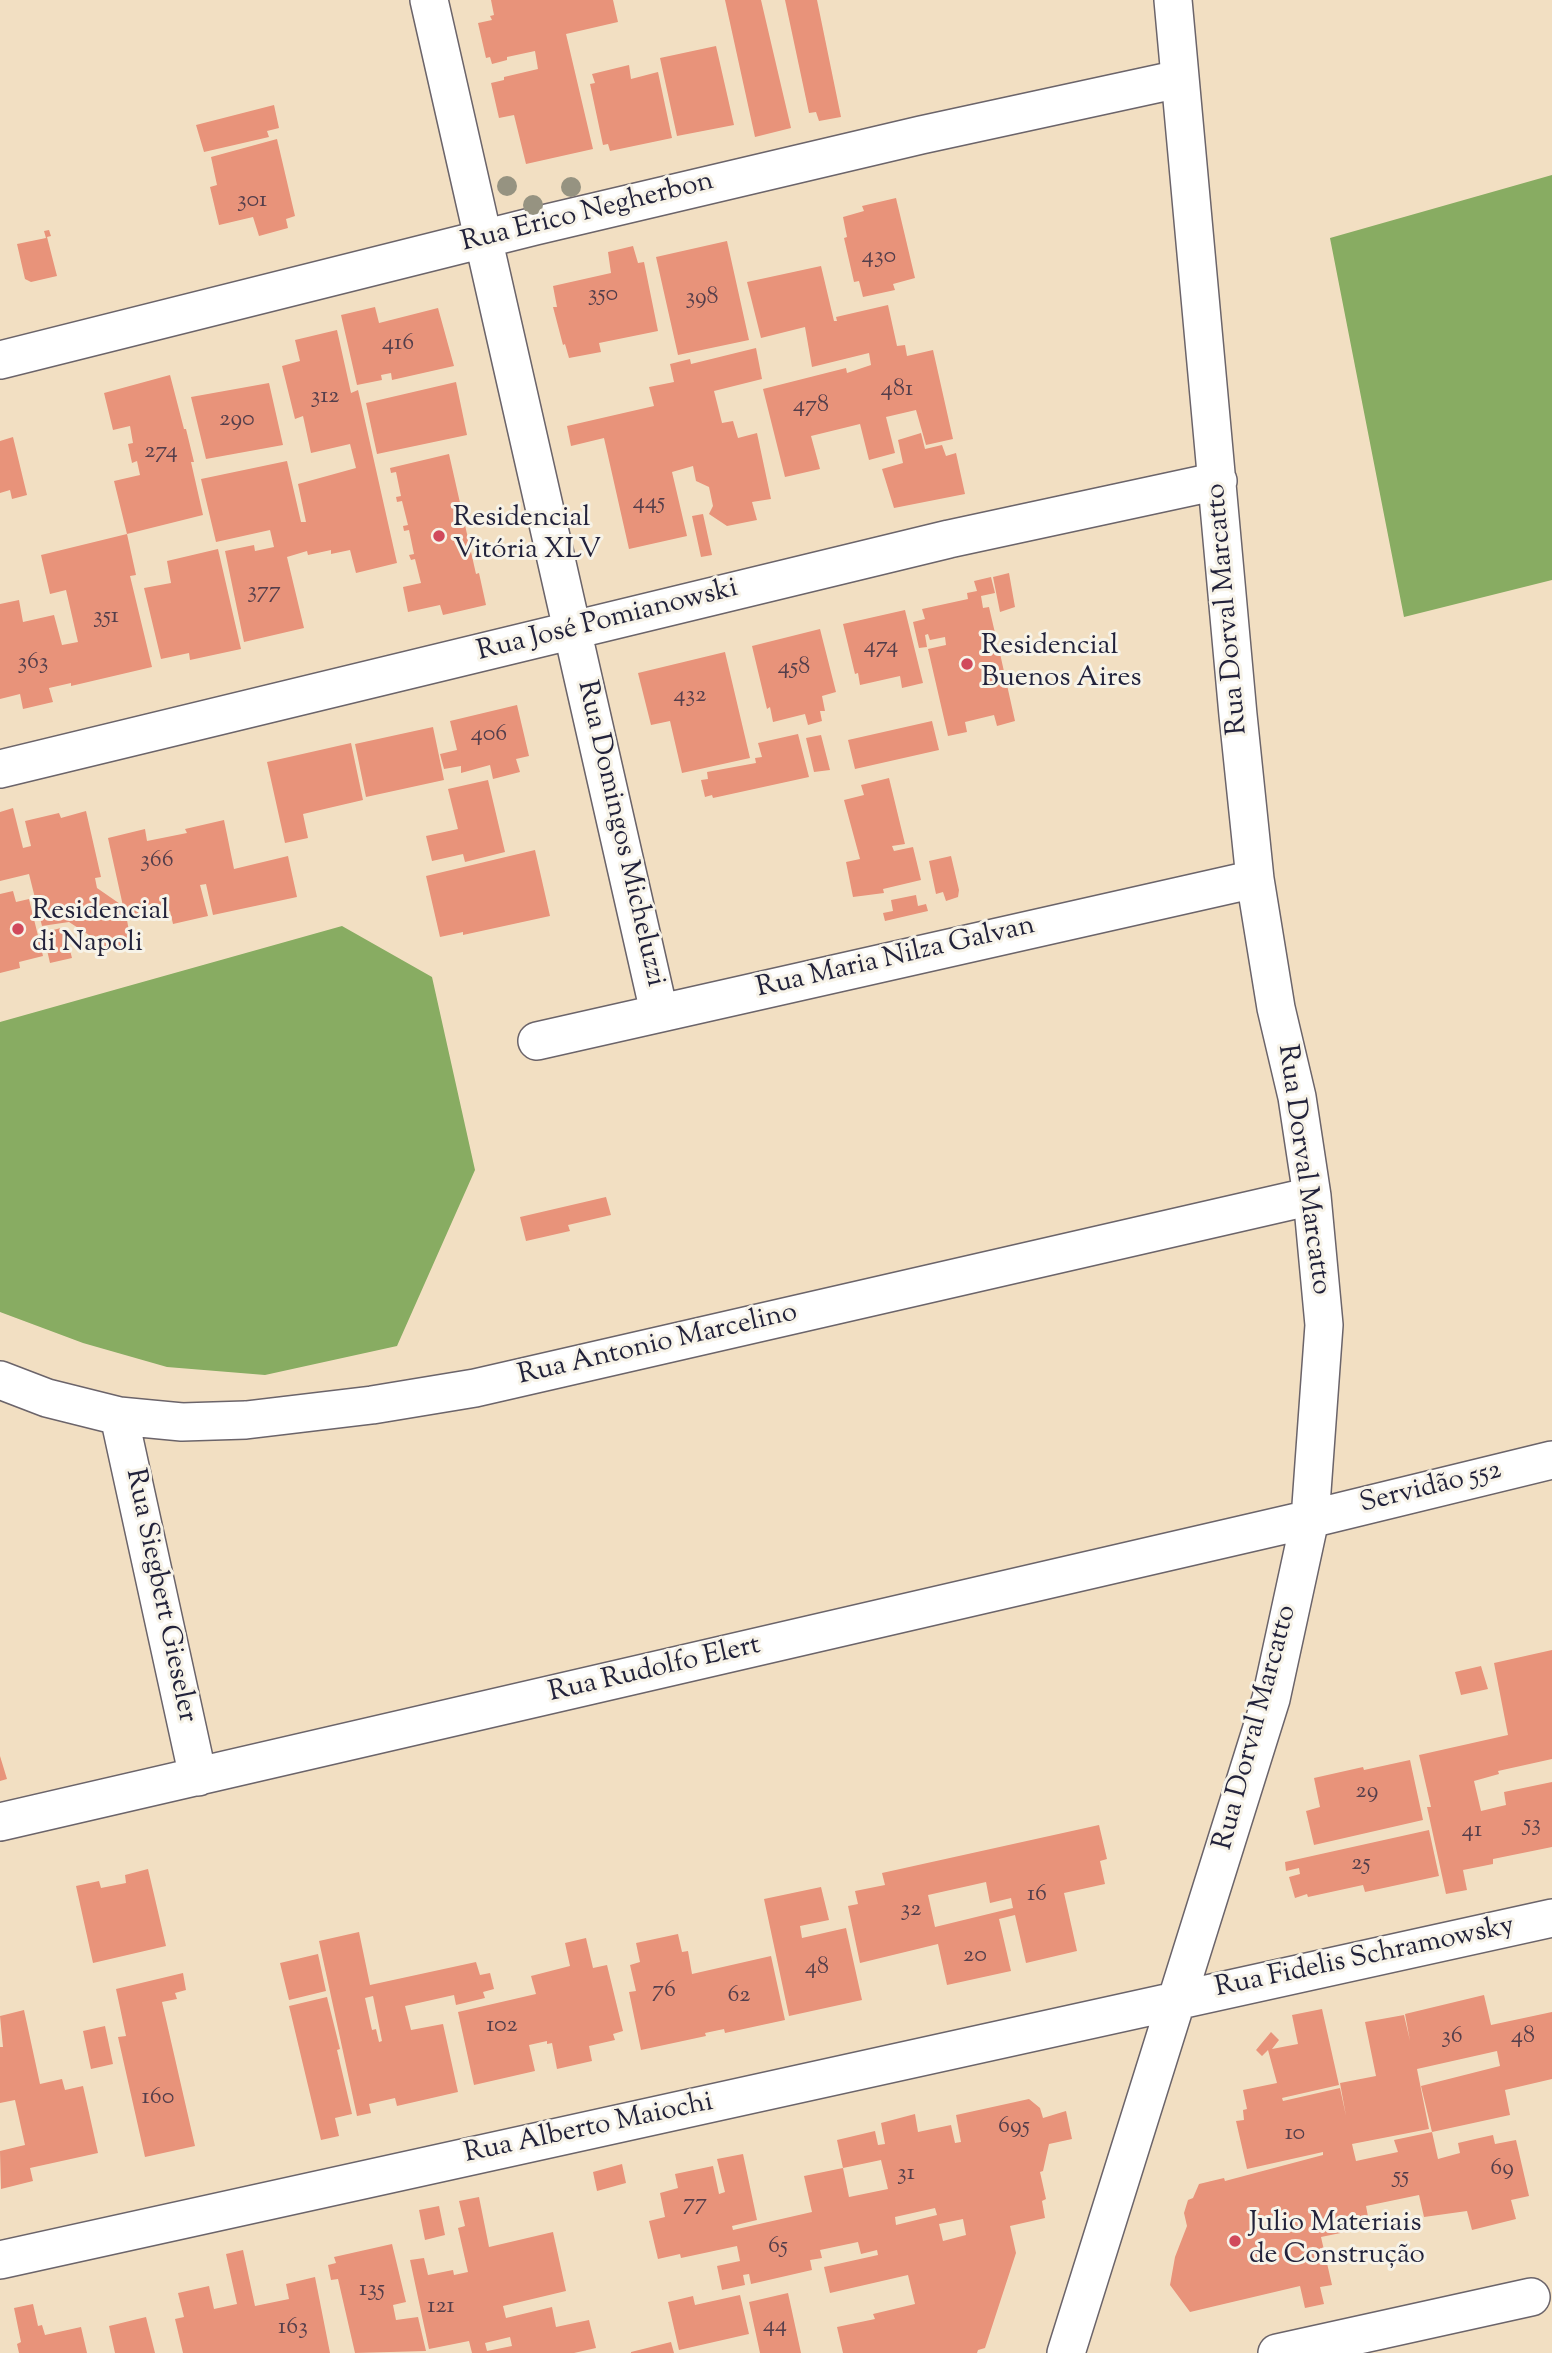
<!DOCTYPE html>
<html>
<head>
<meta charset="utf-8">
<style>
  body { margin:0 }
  canvas { display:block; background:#f2dfc2 }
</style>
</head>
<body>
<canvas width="1552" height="2353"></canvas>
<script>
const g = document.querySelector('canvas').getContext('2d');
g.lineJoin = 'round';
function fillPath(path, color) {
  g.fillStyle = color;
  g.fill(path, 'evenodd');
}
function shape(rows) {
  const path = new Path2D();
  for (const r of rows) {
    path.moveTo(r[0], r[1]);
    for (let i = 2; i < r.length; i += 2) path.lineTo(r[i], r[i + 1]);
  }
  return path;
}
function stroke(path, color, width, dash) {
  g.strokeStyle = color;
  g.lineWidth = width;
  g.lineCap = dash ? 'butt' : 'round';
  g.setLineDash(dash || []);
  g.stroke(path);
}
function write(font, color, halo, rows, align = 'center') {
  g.font = font + ' "Sorts Mill Goudy",serif';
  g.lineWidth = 6;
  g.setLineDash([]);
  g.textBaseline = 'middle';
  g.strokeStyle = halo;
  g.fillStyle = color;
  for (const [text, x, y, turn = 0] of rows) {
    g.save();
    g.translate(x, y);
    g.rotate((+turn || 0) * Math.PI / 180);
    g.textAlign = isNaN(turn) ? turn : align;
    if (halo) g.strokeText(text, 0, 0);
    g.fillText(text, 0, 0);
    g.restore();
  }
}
fillPath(shape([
  [1552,175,1552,580,1404,617,1330,238],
  [342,926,432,977,475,1170,397,1346,265,1375,167,1367,83,1343,0,1312,0,1022]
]), '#88ac62');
fillPath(shape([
  [491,0,613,0,618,22,566,34,593,149,526,164,514,115,499,118,491,83,504,80,504,77,538,69,535,51,507,57,507,60,492,64,490,57,486,58,478,23,492,20,490,16,494,15],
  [725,0,761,0,791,128,755,137],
  [785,0,817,0,841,117,819,121,816,112,809,113],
  [716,46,734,125,677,136,660,58],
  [629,65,631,79,658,72,672,138,610,151,608,144,603,145,590,84,595,83,592,74],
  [274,105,279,128,267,131,269,137,204,152,196,125],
  [277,139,295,216,286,219,288,228,259,236,253,217,219,225,210,187,217,185,211,157],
  [896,198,915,278,893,284,895,290,863,297,859,281,854,282,844,238,847,237,843,217,864,211,862,206],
  [49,230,51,236,47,237,57,276,31,282,25,279,17,244,46,238,44,231],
  [727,241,749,340,678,355,656,257],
  [633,246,638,263,644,262,658,331,599,343,601,352,569,358,565,344,563,345,553,307,557,307,553,286,611,273,608,252],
  [821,266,834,321,837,321,836,317,888,305,897,346,905,345,907,356,933,350,953,439,926,445,916,410,886,417,895,453,869,460,860,424,811,436,820,469,785,477,763,389,846,368,847,373,871,365,869,353,812,367,805,327,761,338,747,282],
  [375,307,379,323,438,308,454,366,392,380,391,373,381,375,382,380,357,385,341,315],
  [337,330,351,393,358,390,361,403,397,563,356,573,350,550,331,554,331,550,308,555,307,551,287,557,304,628,244,642,225,551,254,545,255,551,274,547,270,530,216,542,201,479,287,461,301,522,306,522,298,484,356,468,350,444,311,453,303,416,295,419,282,366,300,361,295,340],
  [756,348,762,379,714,391,722,423,733,421,738,438,757,433,771,499,752,502,757,520,727,526,709,514,713,506,709,487,696,481,693,466,672,472,687,536,629,549,604,438,571,446,567,426,654,406,649,387,674,382,670,364,690,359,691,364],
  [170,375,184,429,186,429,194,462,191,462,203,515,127,534,136,575,130,576,152,667,71,686,71,683,49,688,53,702,23,709,20,694,0,699,0,604,19,600,23,622,54,615,62,645,78,642,66,590,50,594,41,555,127,534,114,481,140,475,137,461,132,463,128,444,133,443,130,426,113,430,104,393],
  [456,382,467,435,377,454,366,403],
  [269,383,283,445,206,459,191,397],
  [921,433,925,449,942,445,946,456,956,453,965,494,894,508,882,469,903,463,898,440],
  [13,437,27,495,12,499,10,490,0,493,0,441],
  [449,454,476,574,479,573,486,605,443,615,440,605,408,612,403,587,421,583,415,559,411,560,409,555,414,554,409,530,404,531,403,526,408,525,402,501,397,502,396,497,401,496,396,472,391,473,390,468],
  [703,514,712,555,701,557,692,516],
  [218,549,241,649,190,660,189,653,161,659,144,588,171,583,167,561],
  [1009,573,1015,607,1000,612,993,577],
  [991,577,995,593,981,596,983,608,989,607,995,633,993,633,997,649,999,649,1015,721,997,726,994,715,965,722,967,732,948,736,928,649,946,645,945,637,930,640,928,634,925,635,927,647,919,648,913,622,925,619,922,609,968,599,967,593,977,591,974,581],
  [905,610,923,683,902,688,900,676,860,685,858,673,855,674,843,624],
  [820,629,836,692,822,696,825,711,820,711,822,721,808,725,805,714,773,722,770,707,767,709,752,646],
  [725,652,750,758,682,773,670,721,651,725,638,673],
  [517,705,529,756,516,759,520,772,493,779,490,765,461,773,461,766,444,769,440,754,457,750,450,721],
  [932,721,939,750,855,769,848,740],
  [433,727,444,780,366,797,355,744],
  [798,734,809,777,713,798,712,795,705,797,701,780,708,779,707,772,756,763,755,758,762,757,758,743],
  [821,735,830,770,814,772,806,738],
  [351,743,363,800,303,814,308,838,285,843,267,762],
  [889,778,905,844,892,846,894,851,913,847,921,880,883,889,884,893,853,897,846,862,860,859,844,800,864,795,861,785],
  [488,780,505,852,465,862,463,854,432,861,426,836,458,829,448,789],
  [13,808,23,848,31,846,25,821,59,813,61,818,86,811,101,877,95,878,97,888,123,906,108,838,145,829,147,841,187,833,185,829,224,820,234,869,288,856,297,897,213,915,206,884,200,885,208,916,173,924,170,911,127,920,131,943,95,952,92,937,69,922,42,926,29,874,0,881,0,812],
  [535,850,550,916,463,935,463,932,440,937,426,876],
  [951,856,959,890,958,897,946,901,943,892,936,894,929,861],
  [13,891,16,902,29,899,43,956,19,962,20,968,0,973,0,894],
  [916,895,918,906,926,904,928,911,885,921,883,913,893,911,891,900],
  [64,927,72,958,50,963,43,933],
  [606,1197,611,1215,568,1225,570,1231,526,1241,520,1217],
  [1552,1650,1552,1759,1498,1771,1499,1774,1474,1781,1481,1811,1506,1805,1504,1792,1552,1782,1552,1847,1493,1859,1493,1864,1463,1870,1467,1890,1446,1894,1427,1807,1431,1807,1419,1755,1508,1735,1494,1663],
  [1481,1666,1488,1689,1461,1695,1455,1672],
  [0,1756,7,1779,0,1781],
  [1410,1760,1423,1820,1314,1845,1306,1811,1320,1807,1314,1778,1363,1767,1364,1770],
  [1099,1825,1107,1859,1100,1861,1105,1884,1064,1893,1077,1951,1026,1963,1015,1915,999,1919,1011,1971,947,1985,938,1944,860,1963,848,1906,858,1904,855,1891,885,1885,882,1873],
  [986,1882,990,1903,1011,1898,1013,1908,935,1927,928,1895],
  [1429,1830,1439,1876,1365,1892,1363,1885,1308,1897,1307,1894,1295,1898,1289,1877,1300,1874,1299,1868,1286,1871,1285,1862],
  [148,1869,166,1946,93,1963,76,1886,99,1881,101,1888,126,1883,125,1875],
  [821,1887,829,1920,800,1926,802,1938,846,1928,862,2000,789,2016,764,1899],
  [359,1932,370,1985,476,1962,480,1975,490,1973,494,1989,483,1992,485,1998,456,2005,454,1995,405,2006,411,2030,443,2024,458,2092,397,2106,395,2098,369,2104,371,2113,357,2116,319,1941],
  [373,1996,382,2041,379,2042,376,2029,372,2030,365,1998],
  [678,1934,682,1952,688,1951,692,1974,771,1956,785,2020,725,2033,724,2029,705,2033,706,2036,641,2050,629,1992,636,1991,630,1965,640,1962,636,1943],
  [586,1938,593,1968,607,1965,623,2031,613,2034,615,2040,589,2046,592,2061,557,2069,552,2043,547,2044,547,2041,529,2045,535,2071,474,2085,458,2012,536,1994,531,1976,570,1966,565,1943],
  [318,1954,326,1991,289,2000,280,1963],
  [183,1973,186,1990,175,1993,177,1999,162,2002,195,2146,145,2157,118,2037,126,2036,116,1989],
  [1484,1995,1491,2025,1552,2012,1552,2079,1505,2090,1510,2115,1432,2132,1421,2086,1500,2066,1497,2051,1417,2069,1429,2129,1352,2144,1356,2161,1398,2152,1394,2140,1432,2132,1438,2159,1460,2153,1458,2143,1475,2139,1493,2135,1495,2144,1516,2140,1529,2196,1511,2200,1516,2219,1472,2230,1467,2211,1424,2217,1419,2195,1366,2206,1370,2227,1321,2237,1332,2285,1320,2287,1324,2304,1305,2308,1300,2286,1190,2312,1170,2285,1175,2257,1187,2226,1184,2213,1188,2200,1193,2198,1199,2184,1224,2178,1225,2181,1323,2155,1323,2152,1247,2169,1236,2121,1244,2120,1243,2110,1247,2109,1243,2090,1277,2083,1268,2050,1262,2056,1256,2050,1271,2032,1279,2040,1272,2049,1298,2044,1292,2015,1322,2009,1339,2085,1282,2098,1283,2101,1340,2088,1346,2116,1340,2083,1376,2076,1365,2022,1404,2015,1410,2041,1405,2014],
  [327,1997,340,2049,337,2050,352,2114,335,2118,339,2136,321,2140,289,2006],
  [24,2010,40,2084,62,2079,65,2090,83,2086,98,2153,30,2168,33,2181,1,2189,0,2151,25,2145,15,2100,0,2103,0,2047,3,2047,0,2016],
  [105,2026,113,2064,91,2069,83,2031],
  [1029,2099,1040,2108,1043,2118,1066,2111,1072,2139,1049,2144,1043,2171,1040,2172,1046,2199,1042,2201,1045,2218,1010,2226,1016,2253,985,2348,978,2350,977,2353,843,2353,837,2327,875,2319,873,2314,915,2304,908,2275,830,2293,824,2267,878,2255,877,2250,861,2254,858,2242,820,2250,822,2258,810,2260,812,2270,751,2284,749,2274,743,2275,745,2285,722,2290,717,2266,740,2261,737,2246,681,2258,680,2254,658,2259,649,2221,665,2217,660,2193,678,2188,675,2174,713,2166,719,2194,725,2192,717,2159,743,2154,757,2220,732,2226,733,2230,812,2212,804,2176,843,2168,837,2140,875,2131,878,2145,885,2144,881,2123,915,2114,918,2132,951,2125,955,2143,961,2142,956,2115],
  [881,2160,888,2189,849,2197,843,2168],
  [935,2208,937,2215,896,2225,895,2217],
  [963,2219,966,2235,943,2241,939,2224],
  [622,2164,626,2183,597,2191,593,2172],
  [479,2197,489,2247,553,2232,566,2291,503,2306,506,2318,552,2307,556,2327,589,2320,596,2348,574,2353,472,2353,469,2341,429,2349,410,2260,424,2258,428,2275,453,2270,454,2275,468,2272,458,2228,465,2226,459,2201],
  [510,2337,512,2346,487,2351,485,2343],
  [439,2206,445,2235,425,2240,419,2210],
  [392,2244,406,2302,393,2305,396,2320,418,2317,426,2351,355,2353,338,2279,331,2280,328,2265,336,2263,334,2257],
  [243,2250,255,2306,289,2299,286,2284,315,2277,330,2353,183,2353,175,2319,184,2317,178,2293,209,2286,214,2309,237,2304,226,2254],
  [788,2293,801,2353,760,2353,749,2302],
  [740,2295,749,2334,679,2350,668,2302,693,2296,695,2305],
  [33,2304,38,2326,42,2325,45,2335,81,2327,87,2353,19,2353,17,2344,21,2342,14,2308],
  [146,2317,155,2353,115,2353,109,2326],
  [671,2342,674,2353,631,2353,631,2352]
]), '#e8937a');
const minor = shape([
  [429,0,659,1012],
  [0,360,535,226,921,135,1179,79],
  [0,769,949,539,1218,481],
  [537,1041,1255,879],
  [0,1380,47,1398,119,1416,182,1422,246,1420,372,1405,475,1388,1312,1196],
  [119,1416,198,1777],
  [0,1822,1310,1519,1552,1460],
  [0,2260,1552,1918],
  [1066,2353,1271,1699,1310,1519,1324,1325,1312,1196,1297,1097,1276,1008,1255,879,1238,715,1173,0],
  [1277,2353,1531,2297]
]);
stroke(minor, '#6b646a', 40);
stroke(minor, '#fff', 37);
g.fillStyle = '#969381';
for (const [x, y] of [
  [507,186],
  [571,187],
  [533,205]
]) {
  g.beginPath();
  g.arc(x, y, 10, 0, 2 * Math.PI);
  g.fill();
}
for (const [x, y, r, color] of [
  [439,536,7,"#d1495b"],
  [967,664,7,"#d1495b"],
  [18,929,7,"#d1495b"],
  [1235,2241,7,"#d1495b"]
]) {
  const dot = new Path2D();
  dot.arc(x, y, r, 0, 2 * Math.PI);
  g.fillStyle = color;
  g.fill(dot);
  stroke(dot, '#f7f3e8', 2.5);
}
write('24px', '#543e4b', null, [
  ["301",252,202],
  ["430",879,258],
  ["350",603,296],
  ["398",702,299],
  ["416",398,345],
  ["481",897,391],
  ["312",325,398],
  ["478",811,407],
  ["290",237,421],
  ["274",161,453],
  ["445",649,504],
  ["377",264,593],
  ["351",106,618],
  ["474",881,648],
  ["363",33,664],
  ["458",794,669],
  ["432",690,697],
  ["406",489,736],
  ["366",157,862],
  ["29",1367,1793],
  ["53",1532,1826],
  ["41",1472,1832],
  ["25",1361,1865],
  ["16",1037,1896],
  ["32",911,1911],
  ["20",975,1957],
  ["48",817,1969],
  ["76",664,1992],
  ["62",739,1997],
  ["102",502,2027],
  ["36",1452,2038],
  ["48",1523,2038],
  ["160",158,2099],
  ["695",1014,2128],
  ["10",1295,2135],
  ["69",1502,2170],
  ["31",906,2175],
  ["55",1401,2178],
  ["77",695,2205],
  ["65",778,2248],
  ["135",372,2291],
  ["121",441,2308],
  ["44",775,2327],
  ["163",293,2329]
]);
write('28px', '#22223b', '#f7f3e8', [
  ["Rua Erico Negherbon",588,214,-14],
  ["Rua Dorval Marcatto",1229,609,-95],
  ["Rua José Pomianowski",608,622,-14],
  ["Rua Domingos Micheluzzi",619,834,77],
  ["Rua Maria Nilza Galvan",896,959,-13],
  ["Rua Dorval Marcatto",1302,1170,82],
  ["Rua Antonio Marcelino",658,1346,-13],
  ["Servidão 552",1431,1489,-14],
  ["Rua Siegbert Gieseler",159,1596,78],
  ["Rua Rudolfo Elert",655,1671,-13],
  ["Rua Dorval Marcatto",1257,1728,-75],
  ["Rua Fidelis Schramowsky",1365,1959,-12],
  ["Rua Alberto Maiochi",589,2130,-12]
]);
write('28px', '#22223b', '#f7f3e8', [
  ["Residencial",453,520],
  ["Vitória XLV",453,552],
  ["Residencial",981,648],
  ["Buenos Aires",981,680],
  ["Residencial",32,913],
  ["di Napoli",32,945],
  ["Julio Materiais",1249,2225],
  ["de Construção",1249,2257]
], 'left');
</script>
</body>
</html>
